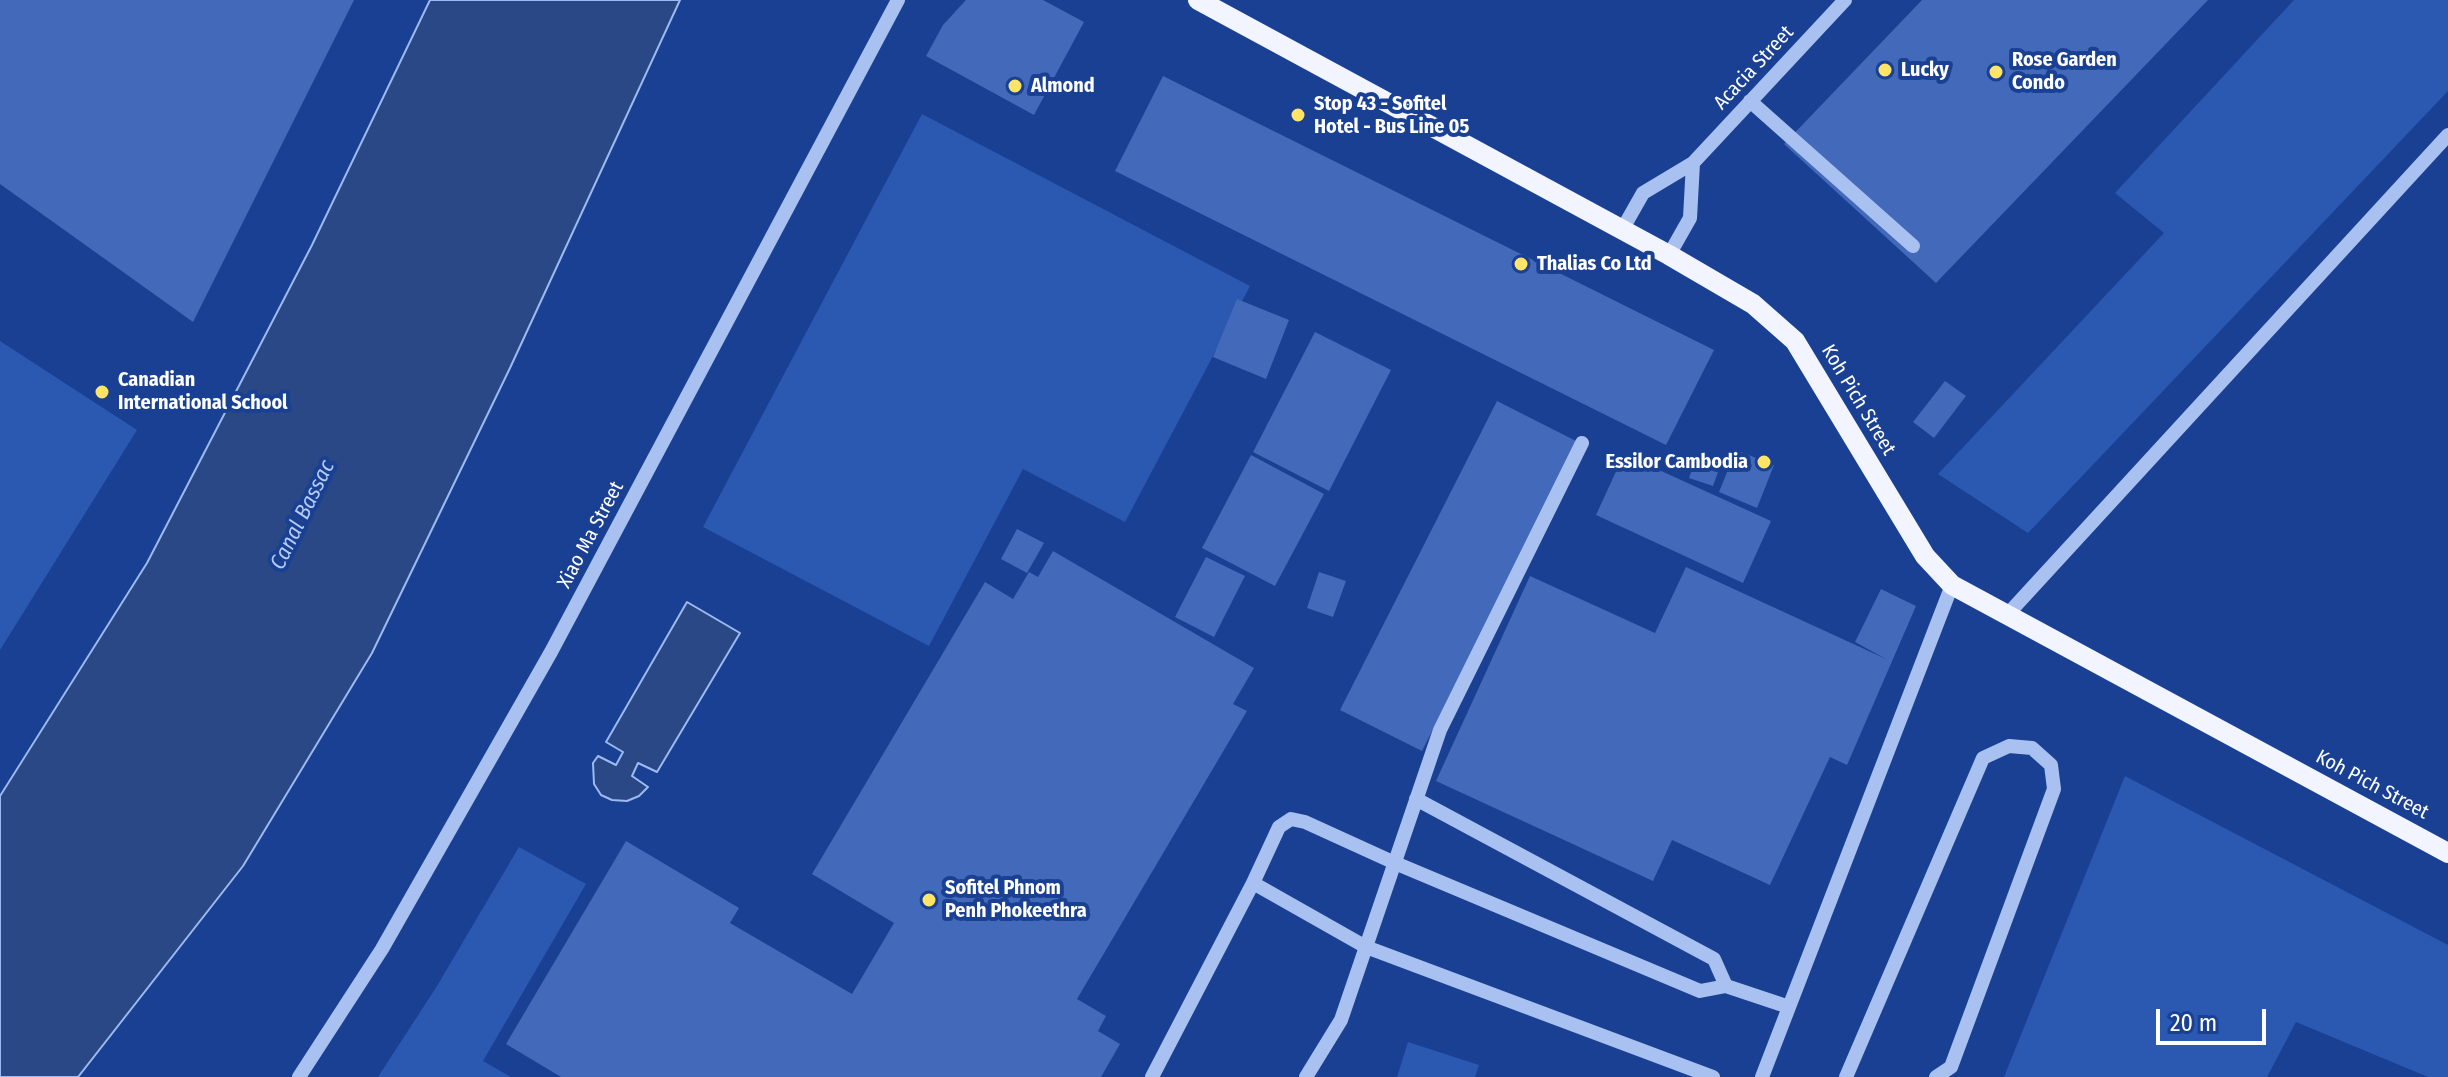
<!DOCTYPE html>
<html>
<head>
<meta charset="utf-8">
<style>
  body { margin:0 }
  #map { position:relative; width:2448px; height:1077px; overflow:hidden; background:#194093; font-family:"Fira Sans Condensed",sans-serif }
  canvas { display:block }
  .scale { position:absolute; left:2156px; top:1009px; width:110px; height:36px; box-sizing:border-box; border:4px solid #fff; border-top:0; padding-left:10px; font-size:24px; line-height:28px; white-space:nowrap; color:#fff; -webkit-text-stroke:6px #194093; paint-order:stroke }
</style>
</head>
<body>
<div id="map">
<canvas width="2448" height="1077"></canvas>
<div class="scale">20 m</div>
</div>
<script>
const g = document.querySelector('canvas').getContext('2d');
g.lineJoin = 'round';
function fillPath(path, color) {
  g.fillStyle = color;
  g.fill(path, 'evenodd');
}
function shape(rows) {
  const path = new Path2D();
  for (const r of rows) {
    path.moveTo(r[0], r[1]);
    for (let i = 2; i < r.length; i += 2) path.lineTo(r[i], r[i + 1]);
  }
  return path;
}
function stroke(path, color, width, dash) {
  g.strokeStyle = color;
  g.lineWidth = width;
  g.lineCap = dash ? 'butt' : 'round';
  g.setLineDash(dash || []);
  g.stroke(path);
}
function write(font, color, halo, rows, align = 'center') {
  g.font = font + ' "Fira Sans Condensed",sans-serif';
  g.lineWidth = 8;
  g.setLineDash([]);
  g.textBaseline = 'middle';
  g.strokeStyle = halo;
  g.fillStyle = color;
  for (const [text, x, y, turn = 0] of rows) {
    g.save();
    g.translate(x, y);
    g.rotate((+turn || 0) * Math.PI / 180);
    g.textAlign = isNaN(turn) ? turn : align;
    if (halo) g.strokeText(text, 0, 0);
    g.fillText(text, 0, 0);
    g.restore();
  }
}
fillPath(shape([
  [2294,0,2448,0,2448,91,2028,533,1938,474,2164,233,2115,193],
  [922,114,1250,286,1125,522,1023,469,929,646,703,527],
  [0,341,137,430,0,650],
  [2125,776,2448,945,2448,1077,2428,1077,2296,1022,2267,1077,2004,1077],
  [519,847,586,884,483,1061,511,1077,378,1077,437,986],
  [1408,1042,1479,1065,1475,1077,1397,1077]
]), '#2b59b1');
const water = shape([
  [430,0,680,0,510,368,372,653,243,866,78,1077,0,1077,0,796,147,563,312,245,430,0],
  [687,602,740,633,657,772,638,763,632,776,648,787,639,796,627,801,612,800,601,795,594,784,593,763,598,756,616,765,623,752,606,742,687,602]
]);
fillPath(water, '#2a4886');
stroke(water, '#9cbaf2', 2);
fillPath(shape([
  [0,0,354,0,193,322,0,184],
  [966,0,1043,0,1084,22,1034,115,926,56,943,25],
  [1922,0,2208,0,1936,283,1784,144],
  [1163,76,1714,350,1666,445,1115,171],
  [1237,299,1289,320,1266,379,1213,357],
  [1315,332,1391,370,1329,491,1253,452],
  [1945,381,1966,396,1934,438,1913,422],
  [1497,401,1578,442,1422,751,1340,710],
  [1736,450,1774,465,1757,508,1719,492],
  [1698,453,1722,461,1713,486,1689,478],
  [1624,454,1771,521,1743,583,1596,515],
  [1251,455,1324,494,1275,586,1202,548],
  [1017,529,1044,543,1027,573,1001,559],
  [1053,551,1254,668,1233,704,1247,711,1077,999,1106,1016,1098,1031,1120,1044,1101,1077,561,1077,506,1044,626,841,739,908,730,923,852,994,894,923,812,874,985,582,1013,599,1029,572,1038,577],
  [1206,557,1245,576,1214,637,1175,617],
  [1686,567,1886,659,1855,642,1881,589,1916,606,1847,765,1830,757,1770,885,1672,840,1653,881,1436,781,1530,576,1655,633],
  [1319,572,1346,581,1333,617,1307,608]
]), '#4269ba');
stroke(shape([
  [1750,101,1913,246],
  [1622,230,1643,193,1693,163,1845,0],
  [1669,255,1690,218,1693,163],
  [2007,615,2448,135],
  [1416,799,1714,959,1726,986],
  [1253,883,1366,947,1713,1077],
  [299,1077,382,949,551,652,898,0],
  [1152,1077,1253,883,1279,827,1291,819,1305,822,1395,863,1700,991,1726,986,1789,1007],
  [1306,1077,1341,1020,1440,730,1582,443],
  [1762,1077,1952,585],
  [1846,1077,1983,758,2009,746,2032,748,2051,765,2054,789,1951,1067,1936,1077]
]), '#a9c1f0', 14);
stroke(shape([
  [1198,0,1669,255,1753,304,1795,341,1925,556,1952,585,2448,853]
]), '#f2f5ff', 20);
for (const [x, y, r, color] of [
  [1885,70,8,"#ffe468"],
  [1996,72,8,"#ffe468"],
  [1015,86,8,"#ffe468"],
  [1298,115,8,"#ffe468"],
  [1521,264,8,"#ffe468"],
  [102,392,8,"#ffe468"],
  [1764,462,8,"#ffe468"],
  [929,900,8,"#ffe468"]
]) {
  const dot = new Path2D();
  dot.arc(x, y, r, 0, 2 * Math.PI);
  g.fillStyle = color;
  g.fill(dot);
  stroke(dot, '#194093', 3);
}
write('bold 20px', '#fff', '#194093', [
  ["Rose Garden",2012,60],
  ["Condo",2012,83],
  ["Lucky",1901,70],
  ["Almond",1031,86],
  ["Stop 43 - Sofitel",1314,104],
  ["Hotel - Bus Line 05",1314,127],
  ["Thalias Co Ltd",1537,264],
  ["Canadian",118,380],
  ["International School",118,403],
  ["Essilor Cambodia",1748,462,"right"],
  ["Sofitel Phnom",945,888],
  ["Penh Phokeethra",945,911]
], 'left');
write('20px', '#fff', '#194093', [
  ["Acacia Street",1754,68,-47],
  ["Koh Pich Street",1858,400,59],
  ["Xiao Ma Street",591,535,-62],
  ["Koh Pich Street",2372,785,28]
]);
write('italic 22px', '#b5ccf7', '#194093', [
  ["Canal Bassac",303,515,-64]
]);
</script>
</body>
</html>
